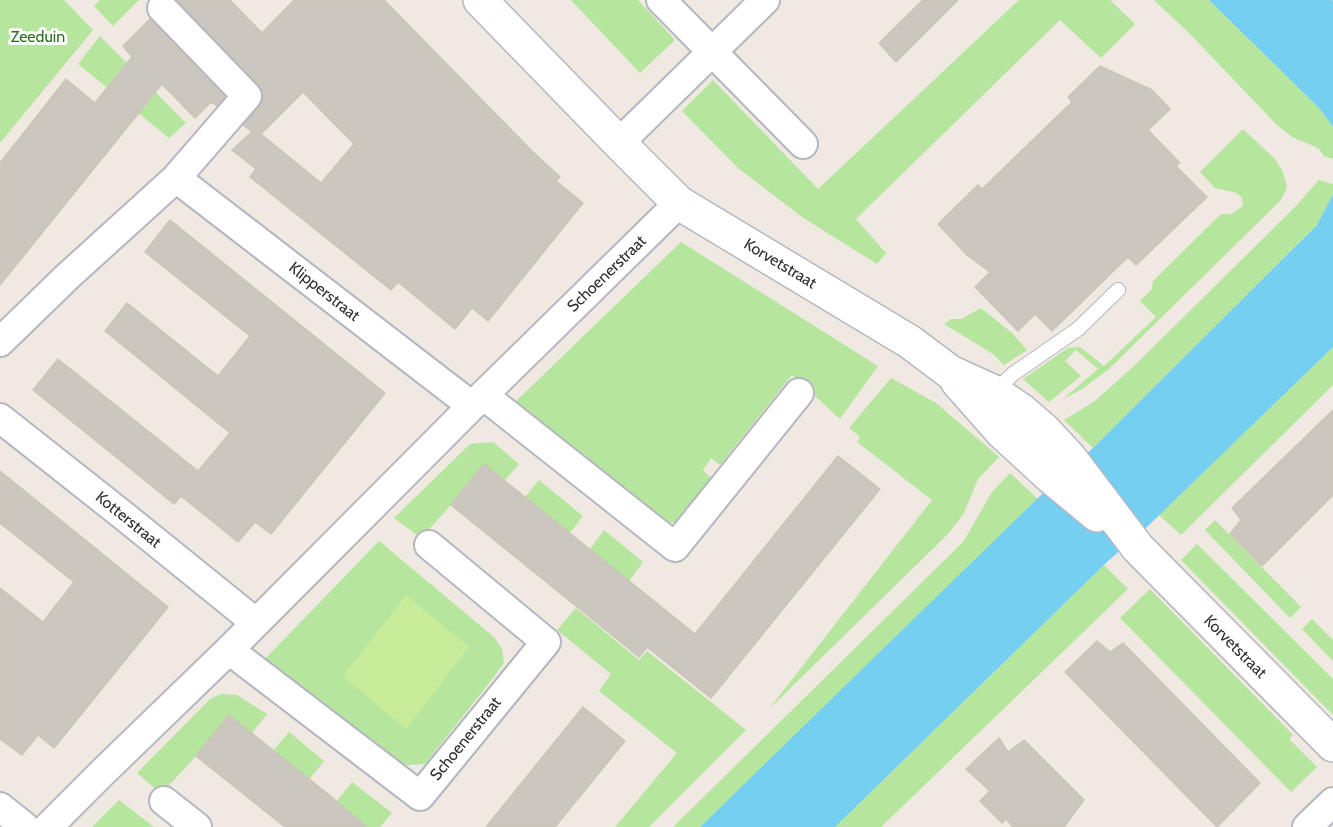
<!DOCTYPE html>
<html>
<head>
<meta charset="utf-8">
<style>
  body { margin:0 }
  canvas { display:block; background:#efe9e1 }
</style>
</head>
<body>
<canvas width="1333" height="827"></canvas>
<script>
const g = document.querySelector('canvas').getContext('2d');
g.lineJoin = 'round';
function fillPath(path, color) {
  g.fillStyle = color;
  g.fill(path, 'evenodd');
}
function shape(rows) {
  const path = new Path2D();
  for (const r of rows) {
    path.moveTo(r[0], r[1]);
    for (let i = 2; i < r.length; i += 2) path.lineTo(r[i], r[i + 1]);
  }
  return path;
}
function stroke(path, color, width, dash) {
  g.strokeStyle = color;
  g.lineWidth = width;
  g.lineCap = dash ? 'butt' : 'round';
  g.setLineDash(dash || []);
  g.stroke(path);
}
function write(font, color, halo, rows, align = 'center') {
  g.font = font + ' Cabin,sans-serif';
  g.lineWidth = 6;
  g.setLineDash([]);
  g.textBaseline = 'middle';
  g.strokeStyle = halo;
  g.fillStyle = color;
  for (const [text, x, y, turn = 0] of rows) {
    g.save();
    g.translate(x, y);
    g.rotate((+turn || 0) * Math.PI / 180);
    g.textAlign = isNaN(turn) ? turn : align;
    if (halo) g.strokeText(text, 0, 0);
    g.fillText(text, 0, 0);
    g.restore();
  }
}
fillPath(shape([
  [0,0,64,0,93,30,0,143],
  [100,0,139,0,113,26,94,6],
  [571,0,638,0,675,40,640,73],
  [1019,0,1110,0,1135,24,1101,58,1060,20,856,219,886,253,877,264,802,217,738,168,682,111,713,80,818,189],
  [1154,0,1209,0,1320,109,1333,127,1333,159,1324,156,1318,148,1292,137,1277,125,1190,34],
  [100,36,186,123,169,138,78,64],
  [1243,129,1275,159,1282,170,1287,187,1281,200,1109,369,1082,389,1063,399,1098,369,1076,350,1065,361,1081,376,1049,402,1023,379,1068,348,1080,347,1104,366,1156,317,1140,301,1152,289,1153,281,1221,214,1231,214,1243,206,1242,198,1237,193,1215,188,1200,172],
  [1319,180,1333,184,1333,194,1317,225,1093,448,1064,420,1095,401,1135,365,1295,207],
  [681,242,878,366,840,419,792,375,720,465,711,458,703,470,711,478,683,512,675,522,663,524,513,404],
  [981,308,1012,333,1027,350,1004,365,993,354,944,324,951,319,961,319],
  [1333,347,1333,385,1181,535,1159,515],
  [891,378,936,403,999,457,978,479,964,513,948,534,769,709,932,500,857,442,860,437,849,428],
  [493,442,519,464,505,480,484,464,451,505,421,538,394,518,470,444],
  [1010,473,1038,499,700,827,673,827,963,542,992,492],
  [539,480,583,516,570,533,525,497],
  [1215,520,1301,607,1290,618,1205,530],
  [604,530,643,562,629,581,590,549],
  [379,541,494,637,502,649,504,663,490,682,425,764,408,765,392,762,264,660],
  [1197,544,1333,679,1333,715,1181,560],
  [1104,565,1128,589,881,827,835,827],
  [1150,589,1293,735,1289,739,1317,767,1291,792,1120,618],
  [576,608,639,660,647,651,746,730,649,827,615,827,677,753,599,691,611,674,557,630],
  [1312,619,1333,640,1333,661,1302,629],
  [221,694,237,695,267,714,252,733,229,715,196,756,161,794,137,773,210,699],
  [289,732,324,761,309,780,273,751],
  [352,782,392,813,380,827,367,827,336,802],
  [119,800,154,827,92,827]
]), '#b6e59e');
fillPath(shape([
  [406,595,469,647,406,729,343,676]
]), '#c9ec9a');
fillPath(shape([
  [1209,0,1332,0,1333,1,1333,127,1320,109],
  [1333,194,1333,347,1149,525,1107,562,835,827,700,827,1040,496,1093,448,1317,225]
]), '#75cff0');
const building = shape([
  [177,0,230,0,262,33,294,0,384,0,532,151,560,177,556,181,583,203,488,321,472,308,455,329,398,282,391,290,250,177,256,169,232,150,252,132,243,125,260,106,263,99,263,91,259,85,177,0],
  [303,92,354,144,321,183,261,134,303,92],
  [923,0,958,0,896,62,879,43,923,0],
  [150,19,225,97,217,106,211,102,195,118,162,84,0,285,0,163,66,79,95,103,132,57,123,46,150,19],
  [1100,66,1152,90,1170,109,1148,130,1180,163,1176,166,1207,197,1136,265,1128,257,1052,331,1035,314,1018,331,975,287,990,272,967,255,938,224,978,185,982,189,1072,102,1068,97,1100,66],
  [170,220,385,393,271,534,255,522,238,542,181,496,174,504,33,390,58,359,198,471,230,433,105,331,127,303,218,376,250,336,145,252,170,220],
  [1333,410,1333,495,1262,566,1230,534,1241,520,1232,508,1333,410],
  [838,456,880,489,711,698,647,647,639,657,451,505,484,464,695,634,838,456],
  [0,471,168,607,54,748,38,735,22,755,0,739,0,588,43,622,74,582,0,523,0,471],
  [1097,641,1110,652,1123,643,1260,783,1217,827,1065,672,1097,641],
  [583,707,625,741,555,827,486,827,583,707],
  [229,715,328,794,367,827,285,827,196,756,229,715],
  [999,738,1008,752,1024,740,1084,800,1064,827,1013,827,1006,819,1002,823,980,801,990,791,966,769,999,738]
]);
fillPath(building, '#cbc7bf');
stroke(building, '#cbc5ba', 1.5);
const service = shape([
  [993,393,1013,374,1078,329,1118,290]
]);
const minor = shape([
  [661,0,803,144],
  [619,143,765,0],
  [176,178,472,406],
  [0,342,68,276,176,178,247,96,162,8],
  [483,395,675,547,799,393],
  [0,418,124,516,255,622],
  [229,650,420,796,546,642,429,545],
  [164,801,197,827],
  [0,807,25,827],
  [48,827,103,772,229,650,472,406,679,203],
  [1307,827,1333,802]
]);
const tertiary = shape([
  [480,0,619,143,679,203,910,342,950,372,994,392,1022,411,1044,430,1070,458,1138,548,1333,745],
  [957,381,1002,432,1051,477,1097,515]
]);
stroke(service, '#b4b7c1', 16);
stroke(minor, '#b4b7c1', 32);
stroke(tertiary, '#b4b7c1', 36);
stroke(service, '#fff', 14);
stroke(minor, '#fff', 28);
stroke(tertiary, '#fff', 33);
write('16px', '#2c6e1b', '#fff', [
  ["Zeeduin",38,37]
]);
write('16px', '#2e2e2e', '#fff', [
  ["Korvetstraat",780,264,31],
  ["Schoenerstraat",607,274,-44],
  ["Klipperstraat",324,292,38],
  ["Kotterstraat",128,520,39],
  ["Korvetstraat",1235,647,45],
  ["Schoenerstraat",466,739,-51]
]);
</script>
</body>
</html>
